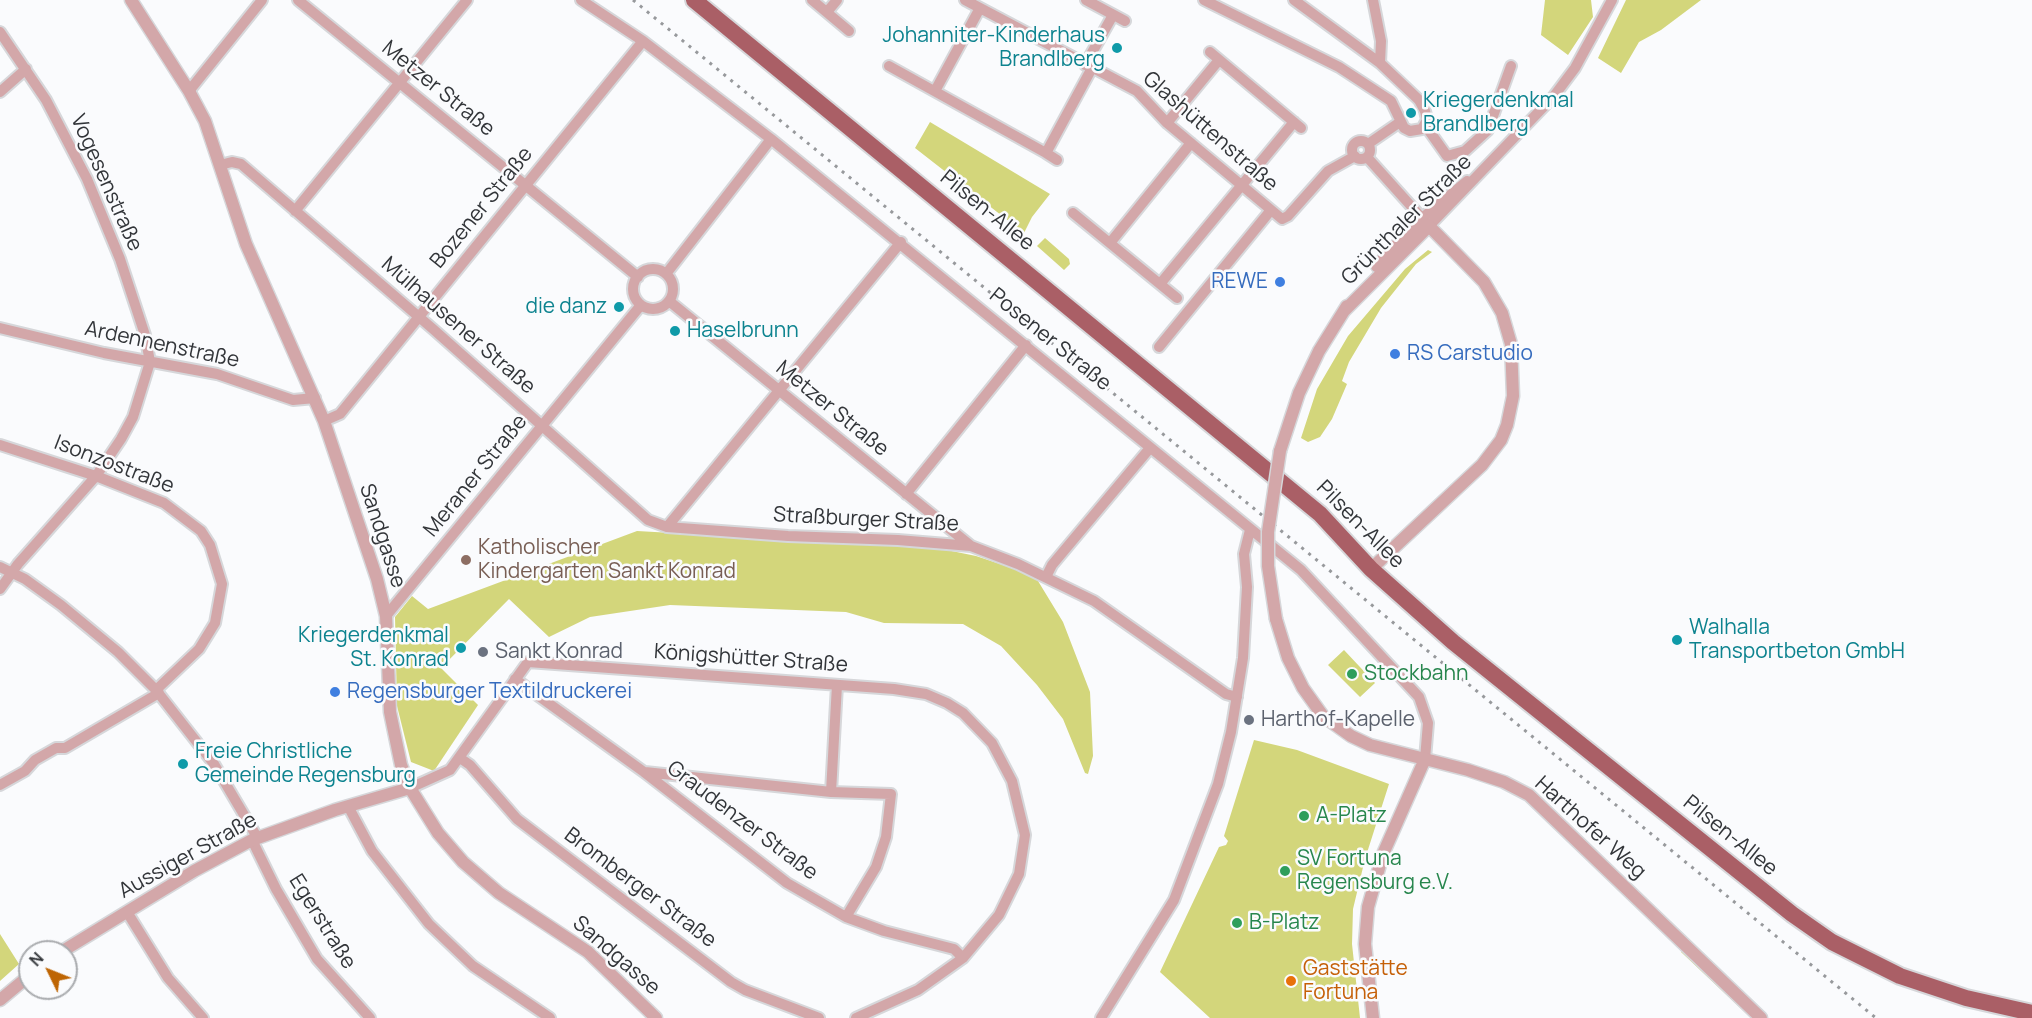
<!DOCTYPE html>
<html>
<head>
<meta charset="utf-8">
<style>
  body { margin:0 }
  #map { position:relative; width:2032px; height:1018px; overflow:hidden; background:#fafbfd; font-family:Manrope,sans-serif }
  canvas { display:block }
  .north { position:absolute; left:18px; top:940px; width:60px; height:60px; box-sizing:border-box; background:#fafbfd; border:2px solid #aaacaf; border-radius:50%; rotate:313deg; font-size:16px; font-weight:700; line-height:24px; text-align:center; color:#323539 }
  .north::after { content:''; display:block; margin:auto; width:21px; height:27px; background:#be6503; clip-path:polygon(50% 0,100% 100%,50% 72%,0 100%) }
</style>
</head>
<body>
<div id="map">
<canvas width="2032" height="1018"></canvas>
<div class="north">N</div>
</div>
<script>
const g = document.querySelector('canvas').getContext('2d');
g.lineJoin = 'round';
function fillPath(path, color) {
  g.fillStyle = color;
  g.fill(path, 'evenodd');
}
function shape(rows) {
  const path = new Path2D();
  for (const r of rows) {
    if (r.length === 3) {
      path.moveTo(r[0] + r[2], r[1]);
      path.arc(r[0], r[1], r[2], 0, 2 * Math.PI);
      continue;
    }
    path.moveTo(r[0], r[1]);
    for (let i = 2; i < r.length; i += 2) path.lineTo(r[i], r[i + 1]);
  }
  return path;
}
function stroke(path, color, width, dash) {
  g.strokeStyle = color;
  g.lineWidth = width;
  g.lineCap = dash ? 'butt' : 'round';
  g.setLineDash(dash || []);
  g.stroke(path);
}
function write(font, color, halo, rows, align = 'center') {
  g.font = font + ' Manrope,sans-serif';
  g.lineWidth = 5;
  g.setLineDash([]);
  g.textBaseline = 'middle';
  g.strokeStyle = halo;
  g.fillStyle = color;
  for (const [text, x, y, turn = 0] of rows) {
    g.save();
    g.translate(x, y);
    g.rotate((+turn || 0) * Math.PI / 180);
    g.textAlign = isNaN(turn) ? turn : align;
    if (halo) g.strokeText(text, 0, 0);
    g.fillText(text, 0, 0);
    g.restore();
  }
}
fillPath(shape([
  [1545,0,1591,0,1593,17,1568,55,1541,35],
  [1626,0,1701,0,1661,30,1639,42,1621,73,1598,58],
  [930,122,1050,194,1032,217,1024,233,915,148],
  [1045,238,1069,259,1070,264,1064,270,1037,246],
  [1428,250,1432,252,1416,264,1381,308,1349,362,1342,381,1347,384,1332,419,1320,437,1308,442,1301,438,1317,389,1348,336,1405,269],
  [637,531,937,548,976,556,1027,573,1038,581,1063,622,1090,692,1093,756,1088,774,1085,773,1063,719,1037,685,1001,646,963,624,884,623,846,612,670,605,590,617,549,637,509,599,441,668,478,705,434,771,411,762,397,706,395,617,412,596,428,609],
  [1344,650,1375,683,1360,697,1328,665],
  [1254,740,1297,750,1389,784,1365,859,1353,909,1352,944,1360,1018,1210,1018,1160,972,1219,847,1226,845,1228,841,1224,836],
  [0,934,19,964,0,981],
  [1682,951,1751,1018,1681,952]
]), '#d3d67b');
const minor = shape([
  [298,0,638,277],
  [581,0,643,41,771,139,1301,570,1419,697,1428,723,1425,759],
  [812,0,849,31],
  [965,0,1137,91,1167,123,1282,219,1288,216,1328,171,1355,156],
  [1086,0,1125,21],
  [1204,0,1339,67,1391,101,1404,128,1410,131,1422,129,1427,120,1425,111,1419,100,1380,63,1381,41,1373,0],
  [1294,0,1380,63],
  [827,12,837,0],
  [0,32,46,100,87,179,120,259,145,335,150,362,133,417,121,439,96,476,18,564,0,589],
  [1210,52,1301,128],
  [1085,65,1113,15],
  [889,66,1046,153,1092,68],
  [189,91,262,0],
  [935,91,980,8],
  [0,92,26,69],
  [1167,123,1219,60],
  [1425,125,1447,156,1465,151,1488,130,1511,66],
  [1361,150,9],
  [1368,144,1400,122],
  [1046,153,1057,160],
  [1367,157,1429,226,1554,96,1575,68,1612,0],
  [220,165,232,162,241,164,433,329,648,520,667,527,788,536,898,540,971,546,1018,564,1094,601,1226,694,1237,697],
  [295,211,467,0],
  [1073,213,1177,298],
  [1422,218,1467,181],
  [1110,243,1191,143],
  [653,289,20],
  [666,274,771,139],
  [1160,284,1294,122],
  [669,301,971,546],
  [0,328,104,353,217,374,293,400,315,398],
  [1159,347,1271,210],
  [324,421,340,414,643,41],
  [0,445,96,476,164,503,201,531,210,545,222,584,215,623,199,649,156,690],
  [906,494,1026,345],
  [667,527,901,242],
  [0,567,25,579,61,605,118,652,156,690,214,764,257,837],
  [1046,577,1052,565,1150,448],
  [386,616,641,305],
  [515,679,644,772,787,883,846,917,884,931,954,949,963,958],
  [460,758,470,765,517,819,731,982,745,990,819,1018],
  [645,772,831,792,891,794,886,837,876,867,846,917],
  [0,785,25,771,35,760,56,748,65,748,159,693],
  [410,788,450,770,528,662,894,689,926,694,947,703,963,713,992,743,1012,781,1025,835,1019,874,999,915,963,958,918,990,856,1018],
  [831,792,837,685],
  [348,806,372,851,429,924,473,966,550,1018],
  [252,840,276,889,317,959,370,1018],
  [127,912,168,978,203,1018],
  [1101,1018,1174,900,1218,784,1231,732,1243,658,1247,587,1244,554,1250,530]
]);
const tertiary = shape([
  [131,0,189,91,205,121,246,244,324,421,377,579,386,616,390,712,401,765,410,788,438,833,463,862,499,893,588,952,656,1018],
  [1377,266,1422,218],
  [1344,311,1429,226,1484,282,1502,313,1511,344,1513,396,1507,425,1501,440,1482,465,1371,569],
  [1280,451,1299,393,1319,351,1347,306],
  [1276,619,1288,658,1303,688,1323,716,1351,736,1370,745,1468,770,1504,782,1529,795,1761,1018],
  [61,952,194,871,252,840,335,810,410,788],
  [0,1000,30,975],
  [1373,1018,1365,944,1368,907,1383,854,1425,759]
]);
const primary = shape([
  [694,0,1320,514,1371,569,1453,642,1792,914,1832,942,1900,976,1966,998,2032,1013]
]);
stroke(minor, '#d6d7da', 14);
stroke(tertiary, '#d6d7da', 15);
stroke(primary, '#d6d7da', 20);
stroke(minor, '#d3a7a9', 10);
stroke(tertiary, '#d3a7a9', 12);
stroke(primary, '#aa5f66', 16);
stroke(shape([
  [633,0,1876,1018]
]), '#97999c', 3, [3, 6]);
const tertiaryBridge = shape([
  [1276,619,1268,566,1268,532,1280,451]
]);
stroke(tertiaryBridge, '#d6d7da', 15, []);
stroke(tertiaryBridge, '#d3a7a9', 12);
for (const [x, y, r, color] of [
  [1117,48,6,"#0f9aa8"],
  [1411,113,6,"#0f9aa8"],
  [1280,282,6,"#3f7fe0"],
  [619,307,6,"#0f9aa8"],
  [675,331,6,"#0f9aa8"],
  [1395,354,6,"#3f7fe0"],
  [466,560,6,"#8d6e63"],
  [1677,640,6,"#0f9aa8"],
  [461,648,6,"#0f9aa8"],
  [483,652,6,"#6b7280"],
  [1352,674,6,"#2e9e5b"],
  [335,692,6,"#3f7fe0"],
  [1249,720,6,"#6b7280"],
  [183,764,6,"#0f9aa8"],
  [1304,816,6,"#2e9e5b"],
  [1285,871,6,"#2e9e5b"],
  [1237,923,6,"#2e9e5b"],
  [1291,981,6,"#e8710a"]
]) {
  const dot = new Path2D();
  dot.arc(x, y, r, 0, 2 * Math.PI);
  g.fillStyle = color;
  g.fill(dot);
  stroke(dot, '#fafbfd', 2);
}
write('21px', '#0d838f', '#fafbfd', [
  ["Johanniter-Kinderhaus",1105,36,"right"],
  ["Brandlberg",1105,60,"right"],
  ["Kriegerdenkmal",1423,101],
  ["Brandlberg",1423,125],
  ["die danz",607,307,"right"],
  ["Haselbrunn",687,331],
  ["Walhalla",1689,628],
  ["Transportbeton GmbH",1689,652],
  ["Kriegerdenkmal",449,636,"right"],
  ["St. Konrad",449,660,"right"],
  ["Freie Christliche",195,752],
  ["Gemeinde Regensburg",195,776]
], 'left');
write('21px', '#323539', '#fafbfd', [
  ["Metzer Straße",438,89,39],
  ["Glashüttenstraße",1210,132,41],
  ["Vogesenstraße",106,183,66],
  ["Bozener Straße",482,208,-51],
  ["Pilsen-Allee",987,211,39],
  ["Grünthaler Straße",1407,220,-45],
  ["Mülhausener Straße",458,326,41],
  ["Posener Straße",1050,340,39],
  ["Ardennenstraße",162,345,12],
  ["Metzer Straße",832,409,39],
  ["Isonzostraße",114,465,21],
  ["Meraner Straße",476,476,-51],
  ["Straßburger Straße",866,520,3],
  ["Pilsen-Allee",1360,525,45],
  ["Sandgasse",382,536,72],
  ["Königshütter Straße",751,659,4],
  ["Graudenzer Straße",742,821,37],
  ["Harthofer Weg",1590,828,42],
  ["Pilsen-Allee",1730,836,39],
  ["Aussiger Straße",188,856,-29],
  ["Bromberger Straße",640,888,37],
  ["Egerstraße",322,922,58],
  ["Sandgasse",616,956,41]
]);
write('21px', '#366cbe', '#fafbfd', [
  ["REWE",1268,282,"right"],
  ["RS Carstudio",1407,354],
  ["Regensburger Textildruckerei",347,692]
], 'left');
write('21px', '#785e54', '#fafbfd', [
  ["Katholischer",478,548],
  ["Kindergarten Sankt Konrad",478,572]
], 'left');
write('21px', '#5b616d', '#fafbfd', [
  ["Sankt Konrad",495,652],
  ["Harthof-Kapelle",1261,720]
], 'left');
write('21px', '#27864d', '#fafbfd', [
  ["Stockbahn",1364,674],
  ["A-Platz",1316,816],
  ["SV Fortuna",1297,859],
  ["Regensburg e.V.",1297,883],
  ["B-Platz",1249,923]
], 'left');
write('21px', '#c56008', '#fafbfd', [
  ["Gaststätte",1303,969],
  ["Fortuna",1303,993]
], 'left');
</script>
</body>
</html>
